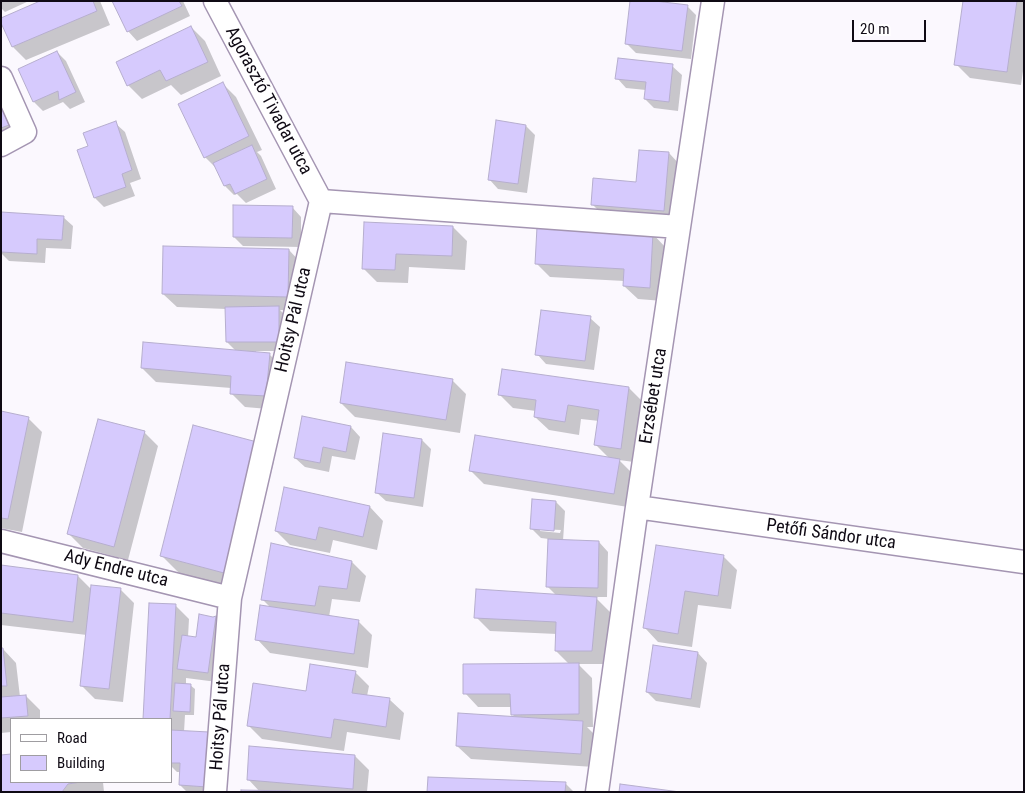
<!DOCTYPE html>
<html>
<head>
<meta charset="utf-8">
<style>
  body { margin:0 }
  #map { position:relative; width:1025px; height:793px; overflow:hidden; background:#fbf8fe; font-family:"Roboto Condensed",sans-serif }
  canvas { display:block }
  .frame { position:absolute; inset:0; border:2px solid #0f0a14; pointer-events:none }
  .legend { position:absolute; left:10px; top:718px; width:162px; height:65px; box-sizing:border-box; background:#fff; border:1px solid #9f9da1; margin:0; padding:6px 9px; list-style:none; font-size:15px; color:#0f0a14 }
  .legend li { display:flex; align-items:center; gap:10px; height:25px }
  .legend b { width:25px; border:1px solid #9f9da1 }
  .scale { position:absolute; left:852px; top:20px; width:74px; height:22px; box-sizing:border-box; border:2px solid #0f0a14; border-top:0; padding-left:6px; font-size:15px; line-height:18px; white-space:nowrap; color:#0f0a14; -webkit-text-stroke:4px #fff; paint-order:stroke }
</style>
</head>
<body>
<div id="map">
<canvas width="1025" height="793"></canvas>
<div class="frame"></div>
<ul class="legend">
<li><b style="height:6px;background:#fff"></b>Road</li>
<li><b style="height:14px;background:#d6cafd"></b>Building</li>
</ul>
<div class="scale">20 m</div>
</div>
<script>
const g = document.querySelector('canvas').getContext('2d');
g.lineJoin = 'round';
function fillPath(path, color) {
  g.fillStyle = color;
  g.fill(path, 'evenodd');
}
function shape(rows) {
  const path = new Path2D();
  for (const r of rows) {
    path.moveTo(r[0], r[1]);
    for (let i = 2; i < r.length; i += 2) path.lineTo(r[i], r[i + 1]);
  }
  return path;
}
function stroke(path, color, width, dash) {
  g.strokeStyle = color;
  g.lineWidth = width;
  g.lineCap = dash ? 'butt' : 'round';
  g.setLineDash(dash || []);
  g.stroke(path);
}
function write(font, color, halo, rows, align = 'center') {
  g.font = font + ' "Roboto Condensed",sans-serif';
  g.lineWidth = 4;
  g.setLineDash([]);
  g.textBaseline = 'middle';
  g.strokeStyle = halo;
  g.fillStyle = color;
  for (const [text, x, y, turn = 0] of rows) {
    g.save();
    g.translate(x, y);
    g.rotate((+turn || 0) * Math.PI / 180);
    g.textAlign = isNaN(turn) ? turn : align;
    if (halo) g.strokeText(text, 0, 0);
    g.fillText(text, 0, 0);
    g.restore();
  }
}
fillPath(shape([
  [1,1,29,1,5,12,1,8],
  [43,1,100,1,110,25,26,60,13,47],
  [114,1,183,1,190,16,137,41,128,31],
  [964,1,1024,1,1024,64,1021,85,970,78,956,64],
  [687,6,696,15,691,59,636,53,627,44],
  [191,27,205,41,221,76,181,95,171,85,142,99,128,85],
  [57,52,66,61,85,102,70,109,63,102,43,111,34,102,19,70],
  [672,66,682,75,678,111,654,108,645,99,646,90,626,88,617,78],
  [222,83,236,97,262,150,257,152,261,156,276,189,246,203,237,194,234,195,225,186,218,170,205,157],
  [1,97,18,135,1,141],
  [497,122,526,126,535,135,527,193,498,189,489,179],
  [115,123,125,132,141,179,130,183,135,196,104,207,95,198,89,147],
  [669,153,682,167,678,224,606,218,592,204,637,183],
  [292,207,301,217,301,247,243,246,234,237],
  [63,217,73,226,71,249,46,248,45,263,9,261,1,253,1,223],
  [453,227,467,241,465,270,409,267,408,283,377,282,363,268],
  [653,234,666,248,663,301,638,299,624,286,624,281,550,277,536,263],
  [289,250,302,264,301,311,280,310,287,317,288,351,256,351,256,353,269,354,283,368,280,410,245,407,231,393,231,388,156,382,142,368,236,351,227,342,226,309,177,307,163,294],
  [590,318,600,327,594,370,546,364,537,354],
  [452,380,466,394,460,433,355,417,341,403],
  [629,388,643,402,634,462,619,460,633,474,628,507,484,484,470,470,609,458,596,445,599,421,581,419,579,435,549,430,535,417,536,411,513,408,499,394],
  [1,413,28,418,42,432,22,532,1,528],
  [351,427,360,437,355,460,332,456,329,472,305,467,295,458],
  [144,432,158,446,128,560,83,548,69,534],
  [422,440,431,449,423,507,386,501,376,492],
  [256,443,274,461,242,590,180,574,162,556],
  [556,502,565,511,563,541,599,542,608,552,607,597,595,597,610,612,605,664,578,664,592,678,593,727,587,727,596,736,594,767,471,759,457,746,516,718,512,714,512,707,478,707,465,693,570,665,556,651,557,634,490,631,476,617,557,596,548,587,549,539,541,538,532,529],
  [540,529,561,530,560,533,540,531],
  [370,507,383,521,377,550,333,540,330,553,290,545,276,531],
  [657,546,723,556,737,570,731,609,698,605,692,647,658,642,645,628],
  [352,562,366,576,360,602,332,599,329,617,358,621,372,635,368,668,270,653,257,639,271,608,263,600],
  [1,567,78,576,92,590,120,589,134,603,123,702,95,699,81,685,87,635,1,625],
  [150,604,175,605,189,619,188,637,197,638,213,618,215,617,224,626,217,682,186,678,186,685,190,685,195,689,194,715,185,715,184,732,216,792,187,792,180,785,181,772,177,772,171,766,171,719,145,719],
  [1,649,3,649,16,663,20,697,26,696,40,710,40,719,11,719,11,732,1,733],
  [698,653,707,663,700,708,656,701,647,692],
  [355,672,369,686,367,696,390,700,404,713,400,740,347,732,344,751,262,739,248,725,307,692],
  [11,755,11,782,103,782,104,792,1,792,1,756],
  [355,756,369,770,367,792,242,792,260,792,248,779],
  [565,783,574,792,429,792]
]), '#0003');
const building = shape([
  [40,1,93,1,97,11,12,47,1,23,1,18,40,1],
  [112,1,179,1,182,6,127,32,112,1],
  [630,1,655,1,688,5,682,51,625,44,630,1],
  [963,1,1017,1,1007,72,954,65,963,1],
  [191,26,208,62,166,81,160,70,127,86,116,62,191,26],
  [57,51,76,92,59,100,58,91,33,102,18,69,57,51],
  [618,58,673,64,669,102,644,99,646,82,615,79,618,58],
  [223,82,249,136,204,158,178,104,223,82],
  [1,106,9,125,1,128,1,106],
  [496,120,526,125,518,184,488,180,496,120],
  [116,121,132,170,122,174,126,187,94,198,77,150,88,146,83,133,116,121],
  [252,145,267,179,235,194,230,184,224,186,213,163,252,145],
  [639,150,669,152,664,211,591,205,593,178,636,182,639,150],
  [233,205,293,206,292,238,233,237,233,205],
  [1,212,64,216,62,240,37,239,37,254,1,252,1,212],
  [364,222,453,226,452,256,396,254,395,270,362,269,364,222],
  [537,227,653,233,650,288,623,286,624,269,535,264,537,227],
  [163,246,289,249,288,297,162,294,163,246],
  [279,306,279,342,226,342,225,307,279,306],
  [541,310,591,316,585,361,535,355,541,310],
  [143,342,270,353,266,396,230,394,231,376,141,368,143,342],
  [346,362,453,379,446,420,340,403,346,362],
  [502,369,629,387,621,449,594,445,599,410,568,405,565,422,534,417,536,400,498,395,502,369],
  [1,411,29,417,8,519,1,518,1,411],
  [302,416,351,426,346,452,323,447,320,463,294,458,302,416],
  [98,419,145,431,114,547,67,534,98,419],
  [193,425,257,442,224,573,160,556,193,425],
  [383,433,422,439,414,498,375,493,383,433],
  [475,435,620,459,614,494,469,471,475,435],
  [284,487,370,506,363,537,319,527,316,540,275,531,284,487],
  [532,499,556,501,554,531,530,529,532,499],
  [548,539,599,541,598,588,546,587,548,539],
  [271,543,352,561,347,589,319,586,315,606,261,600,271,543],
  [656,545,724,555,718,596,685,591,678,634,643,628,656,545],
  [1,565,78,575,73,622,1,613,1,565],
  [91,585,121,588,109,689,80,686,91,585],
  [476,589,597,597,592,651,555,651,556,622,474,618,476,589],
  [149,603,176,604,170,719,143,719,149,603],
  [260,605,359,620,354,654,255,640,260,605],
  [199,614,213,617,216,616,208,673,177,669,182,635,196,637,199,614],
  [653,645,698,652,691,699,646,692,653,645],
  [1,648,3,648,7,686,1,686,1,648],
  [579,663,579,714,511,715,510,694,463,694,463,664,579,663],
  [310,664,356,671,352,693,390,698,386,727,334,719,331,738,247,726,253,683,306,691,310,664],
  [175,683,191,684,190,712,173,711,175,683],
  [26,695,28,716,1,718,1,697,26,695],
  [458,713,583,721,581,754,456,746,458,713],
  [171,730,209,732,207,787,179,785,180,763,171,763,171,730],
  [249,746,355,755,353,789,247,780,249,746],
  [11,754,11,782,81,782,68,784,62,792,1,792,1,755,11,754],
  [428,777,566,782,565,792,427,792,428,777],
  [620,784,680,792,619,792,620,784],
  [241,790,291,791,291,792,241,792,241,790]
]);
fillPath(building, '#d6cafd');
stroke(building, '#b6aece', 1);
const street = shape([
  [215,1,321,201],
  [1,78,25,132,1,145],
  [321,201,679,227],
  [637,507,1024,562],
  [1,541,230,598],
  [215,792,230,598,321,201],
  [597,792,637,507,713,1]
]);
stroke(street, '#a495b2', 25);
stroke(street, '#fff', 22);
write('18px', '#0f0a14', '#fff', [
  ["Agorasztó Tivadar utca",268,101,62],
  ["Hoitsy Pál utca",294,320,-77],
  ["Erzsébet utca",654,396,-81],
  ["Petőfi Sándor utca",831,535,8],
  ["Ady Endre utca",116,569,14],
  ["Hoitsy Pál utca",221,717,-86]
]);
</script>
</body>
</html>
